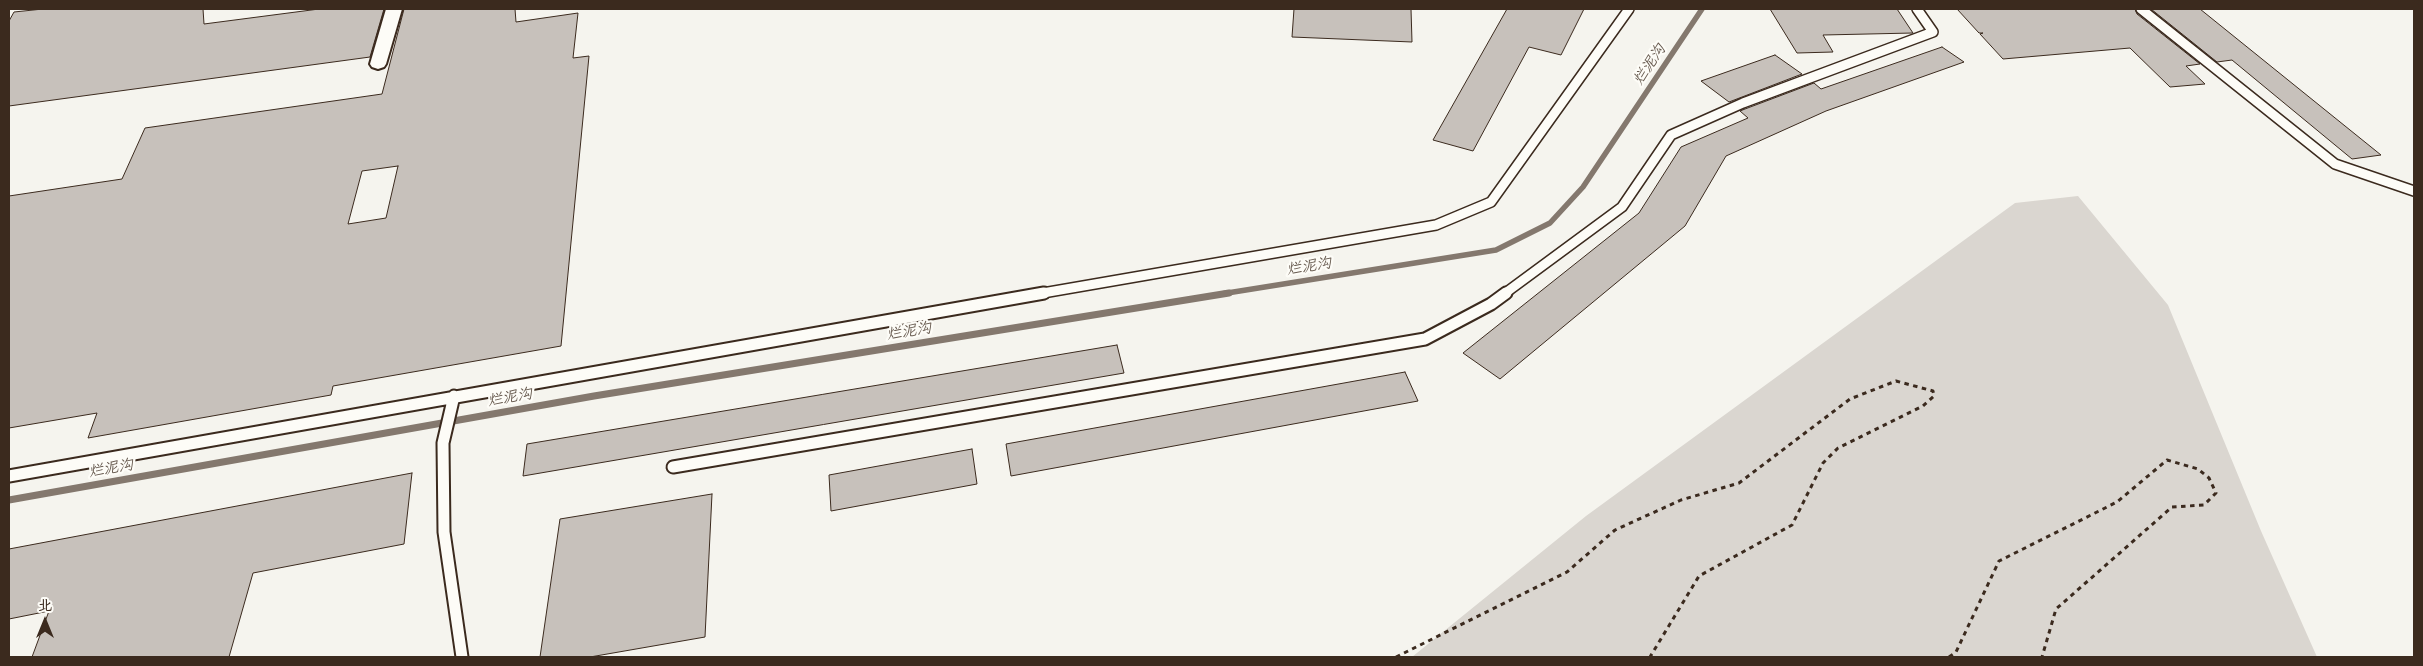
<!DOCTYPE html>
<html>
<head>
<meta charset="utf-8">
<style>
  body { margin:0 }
  #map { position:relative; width:2423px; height:666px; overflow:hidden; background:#f5f4ee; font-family:Pangolin,"LXGW WenKai TC",sans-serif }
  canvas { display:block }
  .frame { position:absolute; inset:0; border:10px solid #3b2a1e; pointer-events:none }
  .north { position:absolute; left:20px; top:596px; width:50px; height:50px; -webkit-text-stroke:4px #fdfcf7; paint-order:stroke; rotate:0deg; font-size:14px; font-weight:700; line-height:20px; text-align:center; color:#3b2a1e }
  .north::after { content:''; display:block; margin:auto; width:18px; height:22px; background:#3b2a1e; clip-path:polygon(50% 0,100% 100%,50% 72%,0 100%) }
</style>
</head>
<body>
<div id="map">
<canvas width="2423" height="666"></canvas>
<div class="frame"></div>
<div class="north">北</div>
</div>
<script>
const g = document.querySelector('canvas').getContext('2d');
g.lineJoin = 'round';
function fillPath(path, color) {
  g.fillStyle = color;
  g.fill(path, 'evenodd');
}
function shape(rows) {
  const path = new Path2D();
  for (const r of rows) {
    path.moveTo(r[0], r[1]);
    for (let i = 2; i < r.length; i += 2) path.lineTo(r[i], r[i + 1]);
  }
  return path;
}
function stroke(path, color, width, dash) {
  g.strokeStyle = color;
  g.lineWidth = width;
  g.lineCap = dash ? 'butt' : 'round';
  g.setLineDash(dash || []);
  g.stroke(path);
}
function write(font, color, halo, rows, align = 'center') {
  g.font = font + ' Pangolin,"LXGW WenKai TC",sans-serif';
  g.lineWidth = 4.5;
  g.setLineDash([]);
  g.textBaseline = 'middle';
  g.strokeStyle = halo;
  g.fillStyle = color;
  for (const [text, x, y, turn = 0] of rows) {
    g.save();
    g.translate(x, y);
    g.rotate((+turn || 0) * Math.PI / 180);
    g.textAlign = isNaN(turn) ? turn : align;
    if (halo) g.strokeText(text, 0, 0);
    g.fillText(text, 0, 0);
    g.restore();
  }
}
fillPath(shape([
  [2078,196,2168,305,2261,531,2317,657,1412,657,1586,516,2015,203]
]), '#dad6d0');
stroke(shape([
  [1221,294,1496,250,1550,223,1583,187,1702,9]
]), '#84786e', 5.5);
stroke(shape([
  [9,500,594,396,1229,293]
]), '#84786e', 7);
const building = shape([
  [43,9,203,9,204,24,319,9,384,9,370,57,9,106,9,21,14,12,43,9],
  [404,9,515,9,516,22,578,13,573,58,589,56,561,346,333,386,331,395,88,438,97,413,9,428,9,196,122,179,145,128,382,94,404,9],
  [398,166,386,218,348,224,362,171,398,166],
  [1294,9,1411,9,1412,42,1292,37,1294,9],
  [1507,9,1584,9,1561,55,1529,47,1473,151,1433,140,1507,9],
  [1770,9,1897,9,1913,33,1823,35,1833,52,1797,53,1770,9],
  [1957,9,2135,9,2137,14,2200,64,2186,66,2205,84,2170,87,2130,48,2003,59,1980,34,1983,33,1979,33,1957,9],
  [2151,9,2200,9,2381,155,2352,159,2232,60,2217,62,2151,9],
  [1942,47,1964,62,1826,111,1726,156,1685,226,1500,379,1463,353,1639,213,1681,147,1748,118,1740,111,1745,109,1814,83,1821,89,1942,47],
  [1775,55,1802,74,1729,102,1701,81,1775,55],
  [1117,345,1124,373,523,476,527,444,1117,345],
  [1405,372,1418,401,1011,476,1006,444,1405,372],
  [972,449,977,484,831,511,829,475,972,449],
  [412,473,404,544,253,573,229,657,32,657,49,611,9,619,9,549,412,473],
  [712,494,705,637,590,657,540,657,560,519,712,494]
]);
fillPath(building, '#c7c1bb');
stroke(building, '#3b2a1e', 1);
const serviceFar1 = shape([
  [2141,9,2335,164,2414,191],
  [1037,294,1436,225,1491,202,1629,9],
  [1504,294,1622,207,1671,135,1743,103,1933,32,1917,9]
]);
const service = shape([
  [454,396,443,443,444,532,462,657],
  [673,467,1425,339,1491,304,1506,293],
  [9,476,1044,293]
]);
const minor = shape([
  [386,9,402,9,386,64,384,67,378,69,372,67,370,64,386,9]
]);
stroke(serviceFar1, '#3b2a1e', 12);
stroke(service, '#3b2a1e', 15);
stroke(minor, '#3b2a1e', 4);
stroke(shape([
  [1396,657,1567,572,1615,530,1681,500,1739,483,1850,399,1896,381,1933,391,1934,396,1923,406,1838,448,1823,463,1792,525,1699,576,1650,657],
  [1949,657,1956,652,1999,561,2117,502,2167,460,2198,469,2209,478,2216,493,2204,505,2172,507,2056,609,2042,657]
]), '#3b2a1e', 3, [4.5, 4.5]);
stroke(serviceFar1, '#fdfcf7', 9);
stroke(service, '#fdfcf7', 11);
fillPath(minor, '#fdfcf7');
write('italic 15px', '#65584d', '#fdfcf7', [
  ["烂泥沟",1650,65,-56],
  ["烂泥沟",1309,267,-9],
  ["烂泥沟",909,332,-9],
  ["烂泥沟",510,398,-10],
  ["烂泥沟",111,469,-10]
]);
</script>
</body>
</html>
